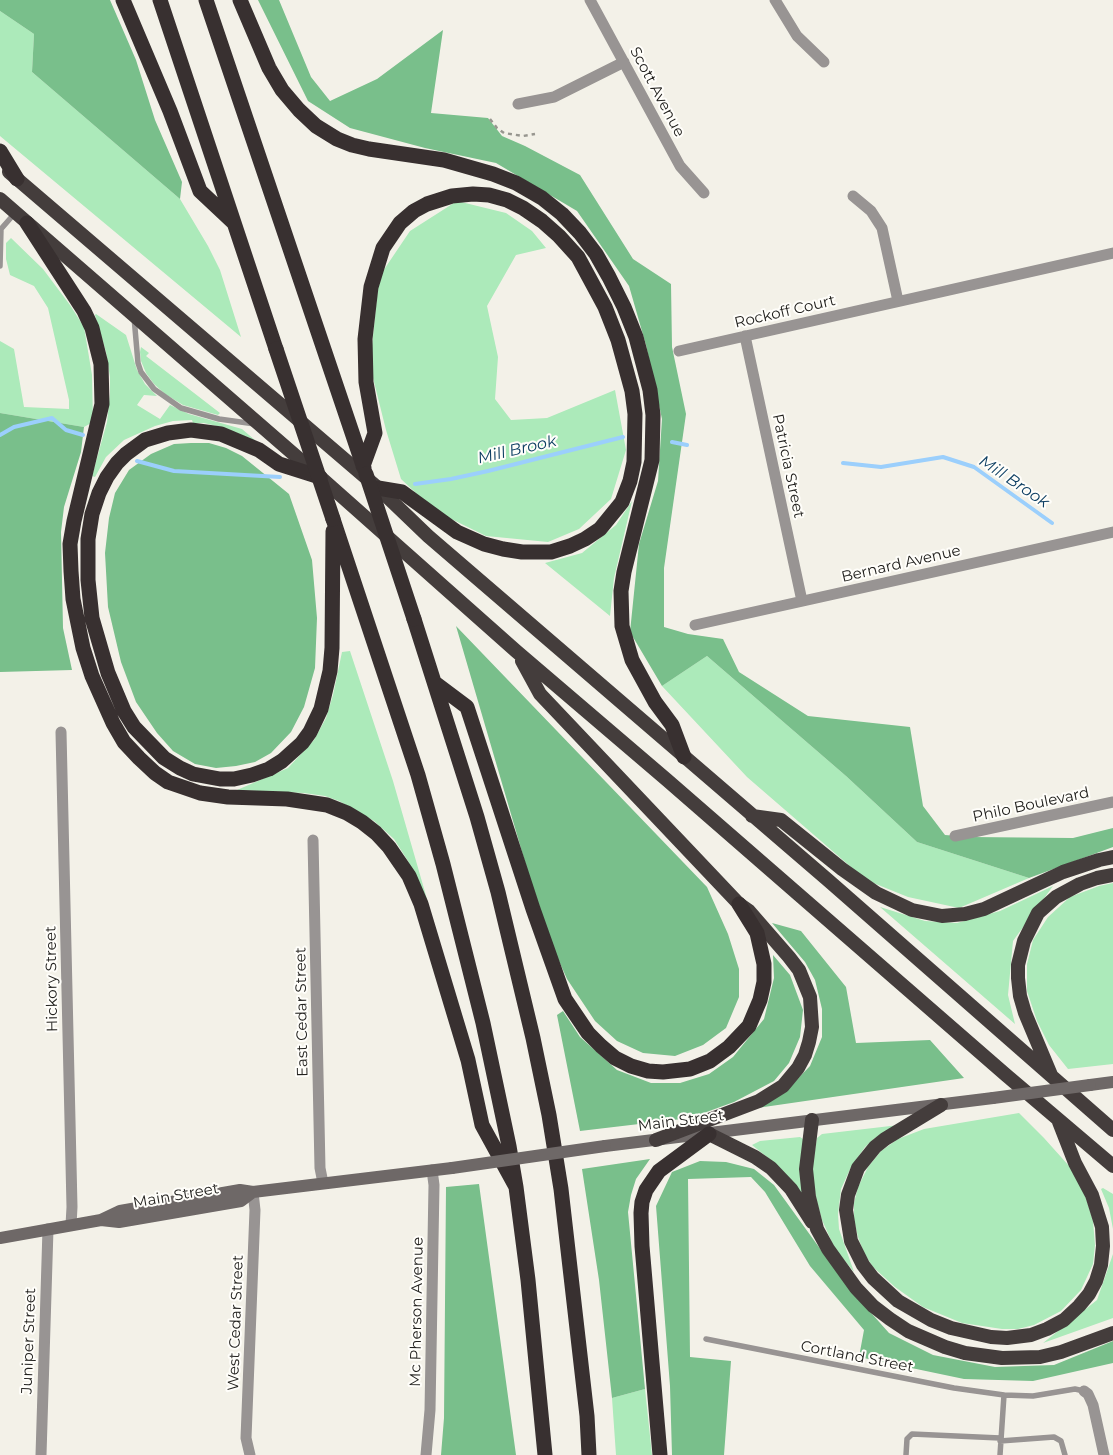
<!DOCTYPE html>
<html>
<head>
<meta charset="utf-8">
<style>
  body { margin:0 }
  canvas { display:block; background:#f3f1e8 }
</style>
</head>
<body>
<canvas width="1113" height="1455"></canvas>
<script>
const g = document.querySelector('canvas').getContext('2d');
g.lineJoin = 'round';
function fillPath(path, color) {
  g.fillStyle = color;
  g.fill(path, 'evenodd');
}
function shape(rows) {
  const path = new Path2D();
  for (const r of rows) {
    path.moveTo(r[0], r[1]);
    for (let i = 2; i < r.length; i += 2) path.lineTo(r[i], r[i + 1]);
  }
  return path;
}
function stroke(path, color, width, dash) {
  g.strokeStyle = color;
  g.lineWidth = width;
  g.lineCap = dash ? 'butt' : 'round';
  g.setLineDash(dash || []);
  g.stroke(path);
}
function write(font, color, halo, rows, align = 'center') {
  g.font = font + ' Montserrat,sans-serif';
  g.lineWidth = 4;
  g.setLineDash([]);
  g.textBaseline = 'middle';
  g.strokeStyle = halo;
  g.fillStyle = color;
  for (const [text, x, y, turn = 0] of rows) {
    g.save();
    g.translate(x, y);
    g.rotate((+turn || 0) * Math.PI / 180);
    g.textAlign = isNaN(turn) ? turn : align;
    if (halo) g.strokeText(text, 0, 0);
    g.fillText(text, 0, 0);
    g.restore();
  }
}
fillPath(shape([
  [0,11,34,34,32,72,180,199,208,246,220,270,241,337,0,136],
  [457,201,506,213,532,231,546,248,516,255,487,306,498,357,495,399,511,420,547,418,615,390,626,450,611,499,579,529,548,542,486,536,435,511,401,479,386,430,370,366,379,277,410,231],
  [11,238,43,269,70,305,84,327,92,375,93,422,84,427,0,413,0,341,14,349,24,407,69,409,69,400,48,308,34,286,10,275,6,259,6,243],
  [96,314,126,335,137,370,145,384,157,396,144,395,137,405,160,419,170,405,189,414,242,429,256,441,221,427,204,423,193,423,192,420,173,421,155,426,124,440,106,457,95,477,92,476,107,422,110,394,110,377,106,352,95,315],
  [141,347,149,353,146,356,220,413,218,415,183,405,165,394,154,384,146,373,141,361,140,352],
  [632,501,614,578,610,616,545,563,582,553,616,525],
  [350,651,393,781,429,906,408,861,394,839,374,821,339,801,325,796,304,793,237,790,288,768,314,740,326,718,333,695,342,652],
  [707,656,846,776,917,842,1029,878,959,908,908,897,866,880,747,777,662,686],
  [1113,883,1113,1064,1068,1069,1049,1045,1037,1021,1027,991,1027,964,1033,940,1048,917,1070,897,1099,886],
  [1053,886,1013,941,1008,995,1015,1024,880,907,925,921,957,923,1000,911],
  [1019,1113,1044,1138,1070,1167,1085,1195,1093,1221,1095,1245,1093,1264,1081,1290,1061,1311,1034,1325,1018,1329,1002,1329,962,1323,923,1307,895,1287,873,1267,864,1253,858,1237,854,1220,854,1203,858,1187,868,1167,881,1151,898,1139,924,1129],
  [899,1125,875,1138,865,1147,851,1167,841,1189,838,1214,839,1229,854,1272,835,1249,822,1220,817,1202,813,1182,813,1163,817,1138,822,1134],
  [800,1137,803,1139,804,1196,778,1166,752,1145,760,1141],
  [1103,1188,1113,1194,1113,1229,1109,1208,1101,1189],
  [1113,1254,1113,1318,1043,1343,1097,1300],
  [645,1389,652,1455,616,1455,612,1398]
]), '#aceaba');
fillPath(shape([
  [0,0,110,0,136,60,155,120,182,182,180,199,32,72,34,34,0,11],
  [258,0,279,0,311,77,330,101,377,79,443,30,431,113,488,118,502,136,525,146,580,175,633,259,671,284,672,347,686,414,664,568,664,627,688,634,723,639,739,672,808,716,910,727,923,806,945,835,971,837,1073,838,1113,828,1113,847,1029,878,917,842,846,776,707,656,662,686,630,632,639,544,658,481,662,419,646,345,629,286,577,211,496,163,425,148,350,128,308,101],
  [0,413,84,427,81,452,64,507,61,532,63,628,72,670,0,672],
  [191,443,209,443,226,448,242,456,289,494,312,560,317,618,315,668,304,707,291,732,271,753,255,762,236,766,216,768,195,764,173,751,157,733,136,702,121,662,108,607,105,553,109,518,115,493,129,470,151,454,174,444],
  [456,626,707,887,728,934,739,969,739,997,726,1028,703,1045,675,1056,643,1053,617,1041,595,1021,567,979,544,927],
  [772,923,801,931,846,987,856,1043,930,1040,964,1078,757,1108,786,1091,810,1066,822,1037,822,1009,815,980,805,962],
  [773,955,790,975,803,1010,800,1037,789,1063,774,1081,734,1102,690,1118,580,1131,557,1015,563,1011,580,1037,617,1070,651,1083,680,1083,709,1074,733,1057,764,1019,774,978],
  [650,1159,636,1179,631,1195,628,1212,645,1389,612,1398,599,1280,582,1169],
  [700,1161,726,1162,754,1169,774,1185,847,1286,889,1333,933,1355,995,1367,1054,1365,1113,1341,1113,1363,1033,1381,964,1379,859,1357,864,1330,810,1266,765,1192,751,1177,688,1179,690,1357,731,1361,724,1455,672,1455,670,1386,656,1206,672,1172],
  [479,1184,516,1455,441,1455,444,1418,446,1187]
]), '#79bf8b');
stroke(shape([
  [0,435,14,427,52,418,66,430,83,435],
  [672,442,687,445],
  [137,461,174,471,280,477],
  [843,463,881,467,943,457,974,467,1052,523],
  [415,484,451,479,488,471,623,437]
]), '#9bcffc', 4);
stroke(shape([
  [490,119,497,128,504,133,523,136,535,134]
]), '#97968f', 2.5, [4, 4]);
stroke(shape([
  [0,266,1,229,15,213],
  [134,317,138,363,141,372,154,389,181,408,219,419,255,424],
  [706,1339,954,1388,1004,1395],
  [1000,1441,1054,1437,1061,1441,1065,1455],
  [906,1455,907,1439,912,1434,1000,1438],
  [1000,1455,1004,1395,1033,1396,1075,1389,1084,1391]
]), '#989493', 5.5);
stroke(shape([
  [590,0,680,166,704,193],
  [775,0,797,36,824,62],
  [518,104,554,97,624,62],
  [853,196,871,211,882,228,898,301],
  [745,336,802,601],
  [679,351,1113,253],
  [695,625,1113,532],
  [61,732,72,1207,71,1225],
  [955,836,1113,802],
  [313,840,320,1168,323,1183],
  [1084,1391,1088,1394,1093,1405,1104,1455],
  [41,1455,48,1229],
  [250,1455,246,1438,255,1210,253,1192],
  [426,1455,430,1410,434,1185,432,1170]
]), '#989493', 11);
stroke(shape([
  [1090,1085,1113,1082],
  [605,1146,993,1098],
  [101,1220,120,1211,240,1190,253,1192,452,1168],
  [0,1238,101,1220,119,1222,241,1201,253,1192]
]), '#6e6867', 12);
stroke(shape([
  [9,172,378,488,428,536,829,881,1113,1130],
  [0,199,320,477,516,651,667,780,1006,1075,1113,1166],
  [522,661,540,694,739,904,749,911,789,957,799,970,810,997,812,1027,809,1042,805,1055,798,1068,783,1086,759,1101,656,1140],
  [752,816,781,820,842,869,876,893,912,910,942,916,965,914,984,909,1063,872,1099,860,1113,857],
  [1051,1075,1025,1013,1020,996,1018,978,1018,965,1024,941,1038,913,1056,897,1080,884,1097,878,1113,875],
  [941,1105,885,1139,875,1147,858,1168,848,1195,846,1210,851,1241,863,1265,873,1278,898,1301,931,1320,951,1328,991,1337,1007,1338,1031,1335,1047,1329,1064,1320,1079,1306,1089,1294,1096,1281,1101,1265,1103,1246,1102,1227,1092,1195,1075,1163,1059,1122],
  [812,1120,806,1169,809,1197,817,1229,828,1249,856,1288,873,1306,890,1319,908,1331,945,1347,965,1353,1002,1358,1040,1357,1061,1352,1113,1333],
  [709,1134,755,1157,771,1168,791,1189,812,1222]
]), '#443d3c', 14);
stroke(shape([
  [123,0,170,111,200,191,233,222],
  [160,0,276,349],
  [206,0,364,468],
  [240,0,269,68,282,90,299,110,316,126,337,139,352,145,369,149,444,160,493,174,516,183,542,198,562,214,580,233,596,254,609,277,624,307,636,337,650,390,653,415,652,460,624,572,621,591,622,626,632,660,655,702,672,725,684,757],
  [0,151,17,179],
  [27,223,84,311,92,328,101,364,102,404,74,521,70,544,71,571,73,599,83,648,92,676,113,723,124,742,139,758,155,773,168,782,200,793,228,797,287,799,327,805,347,813,362,822,376,833,389,847,409,876,421,904,468,1060,482,1125,516,1187],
  [363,466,375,433,366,382,365,339,371,287,383,248,400,223,414,211,427,204,452,196,473,194,489,195,507,200,523,208,542,221,559,236,578,257,605,307,618,340,632,391,635,414,634,462,630,481,622,502,600,529,585,539,570,546,551,552,522,552,503,549,484,544,457,532,402,492,378,488],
  [320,477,279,464,259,450,221,434,191,430,168,433,145,440,126,454,117,463,107,477,99,493,92,514,88,539,88,580,92,618,108,673,124,711,134,727,164,758,180,768,193,774,220,779,234,779,252,775,269,769,282,761,302,743,310,732,321,709,330,671,332,648,333,531],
  [333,519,418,775,443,864,483,1023,509,1146,516,1187,528,1280,545,1455],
  [414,619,477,817,498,892,533,1038,549,1115,561,1189,587,1416,589,1455],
  [435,683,467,707,533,909,565,999,588,1033,601,1046,615,1058,631,1066,648,1071,663,1072,690,1069,710,1061,729,1047,749,1026,760,1000,764,982,764,964,757,933,739,904],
  [660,1455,642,1246,641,1213,642,1202,646,1190,659,1171,709,1134]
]), '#383030', 15);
stroke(shape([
  [993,1098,1090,1085],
  [452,1168,605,1146]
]), '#6e6867', 12);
stroke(shape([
  [276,349,333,519],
  [366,474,414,619]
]), '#383030', 15);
write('15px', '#22211e', '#fffefa', [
  ["Scott Avenue",657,92,62],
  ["Rockoff Court",785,312,-13],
  ["Patricia Street",788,466,78],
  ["Bernard Avenue",901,564,-13],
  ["Philo Boulevard",1031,805,-12],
  ["Hickory Street",52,979,-91],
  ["East Cedar Street",302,1012,-91],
  ["Main Street",681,1121,-7],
  ["Main Street",176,1196,-10],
  ["Mc Pherson Avenue",417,1312,-89],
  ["West Cedar Street",236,1323,-88],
  ["Juniper Street",29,1341,-88],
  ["Cortland Street",857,1357,11]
]);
write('italic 16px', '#0d3e62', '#fffefa', [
  ["Mill Brook",517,450,-13],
  ["Mill Brook",1014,482,34]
]);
</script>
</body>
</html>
